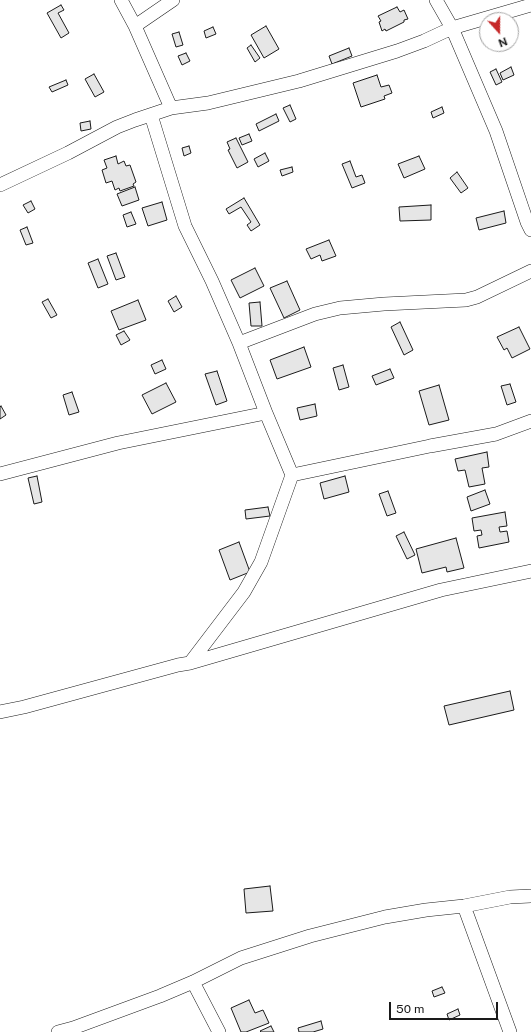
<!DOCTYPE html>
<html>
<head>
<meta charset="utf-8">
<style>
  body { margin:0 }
  #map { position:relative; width:531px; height:1032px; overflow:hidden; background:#fff; font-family:"Public Sans",sans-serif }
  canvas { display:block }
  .north { position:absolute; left:479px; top:12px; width:40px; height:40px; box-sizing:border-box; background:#fff; border:1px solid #a3a3a3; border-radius:50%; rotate:159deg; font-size:11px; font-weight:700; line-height:16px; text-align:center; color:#1a1a1a }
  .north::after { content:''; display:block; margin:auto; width:14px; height:18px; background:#c62828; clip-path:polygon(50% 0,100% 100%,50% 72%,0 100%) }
  .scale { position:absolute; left:389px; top:1002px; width:109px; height:18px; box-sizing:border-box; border:2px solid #1a1a1a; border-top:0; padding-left:5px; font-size:12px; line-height:14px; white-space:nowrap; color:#1a1a1a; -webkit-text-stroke:3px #fff; paint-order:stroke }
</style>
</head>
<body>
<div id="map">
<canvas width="531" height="1032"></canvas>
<div class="north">N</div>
<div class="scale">50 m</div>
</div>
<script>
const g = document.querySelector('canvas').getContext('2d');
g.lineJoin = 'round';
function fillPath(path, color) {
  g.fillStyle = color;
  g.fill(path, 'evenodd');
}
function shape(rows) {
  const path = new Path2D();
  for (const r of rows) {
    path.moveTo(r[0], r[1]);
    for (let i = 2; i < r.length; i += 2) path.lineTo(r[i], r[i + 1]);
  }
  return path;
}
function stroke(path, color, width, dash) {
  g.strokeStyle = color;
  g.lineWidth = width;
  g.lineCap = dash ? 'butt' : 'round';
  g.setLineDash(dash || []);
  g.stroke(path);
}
const building = shape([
  [61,5,64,10,58,13,69,33,61,38,47,13,61,5],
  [397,7,400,12,404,10,408,19,404,20,404,22,386,31,385,29,382,31,379,22,381,21,378,16,397,7],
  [266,26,279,49,264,58,251,35,266,26],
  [213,27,216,34,206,38,204,31,213,27],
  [179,32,183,45,176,47,172,34,179,32],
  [251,45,260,58,255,62,247,48,251,45],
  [349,48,352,56,332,64,329,56,349,48],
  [186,53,190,61,182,65,178,56,186,53],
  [511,67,514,75,503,80,500,73,511,67],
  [496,69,502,82,496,85,490,72,496,69],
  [94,74,104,92,95,97,85,79,94,74],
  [377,75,381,87,389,85,392,93,384,96,385,99,361,107,353,83,377,75],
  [66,80,68,85,52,92,49,87,66,80],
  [290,105,296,119,290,122,283,108,290,105],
  [442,107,444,113,433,118,431,112,442,107],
  [276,114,279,121,259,131,256,124,276,114],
  [90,121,91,129,81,131,80,123,90,121],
  [249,134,252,141,242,145,239,138,249,134],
  [236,138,248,162,237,168,228,150,230,149,227,142,236,138],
  [189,146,191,153,184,156,182,148,189,146],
  [265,153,269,161,258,167,254,159,265,153],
  [116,156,118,164,124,161,126,166,130,165,136,182,133,184,134,186,120,191,119,188,115,190,112,181,106,183,102,170,107,168,104,160,116,156],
  [419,156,425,169,404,178,398,164,419,156],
  [350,161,356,177,362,175,365,183,352,188,342,164,350,161],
  [292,167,293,172,282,176,280,170,292,167],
  [457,172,468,188,461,193,450,178,457,172],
  [135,187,139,200,122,206,117,194,135,187],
  [244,198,260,225,251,231,247,225,251,222,241,207,229,214,226,209,244,198],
  [31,201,35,209,28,213,23,205,31,201],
  [162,202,167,220,148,226,142,208,162,202],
  [431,205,431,220,400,221,399,207,431,205],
  [504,211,506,223,479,230,476,218,504,211],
  [131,212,136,224,127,227,123,215,131,212],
  [27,227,33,243,26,245,20,230,27,227],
  [329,240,336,256,322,261,320,255,311,259,306,249,329,240],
  [116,253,125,277,116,280,107,256,116,253],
  [98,259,108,284,98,288,88,263,98,259],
  [255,268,264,286,240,298,231,280,255,268],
  [287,281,300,310,284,318,270,288,287,281],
  [176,296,182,307,174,312,168,301,176,296],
  [48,299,57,315,51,318,42,302,48,299],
  [138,300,146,320,119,330,111,311,138,300],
  [260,302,262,326,251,326,249,303,260,302],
  [400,322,413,350,404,355,391,327,400,322],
  [519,327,530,349,512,358,507,348,504,350,497,337,519,327],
  [124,331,130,340,121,345,116,335,124,331],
  [304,347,311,367,277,379,270,360,304,347],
  [162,360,166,369,155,374,151,365,162,360],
  [343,365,349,387,339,390,333,368,343,365],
  [390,369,394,378,376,385,372,376,390,369],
  [217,371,227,401,216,405,205,374,217,371],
  [166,383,176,402,152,414,142,395,166,383],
  [510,384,516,402,507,405,501,386,510,384],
  [439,385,449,420,429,425,419,391,439,385],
  [72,392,79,412,69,415,63,395,72,392],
  [315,404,317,416,300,420,297,408,315,404],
  [1,406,6,415,0,419,0,407,1,406],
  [487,452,489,467,482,468,485,484,469,487,465,470,458,471,455,459,487,452],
  [37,476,42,502,34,504,28,478,37,476],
  [345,476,349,492,324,499,320,483,345,476],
  [485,490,490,504,471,511,467,497,485,490],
  [388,491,396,513,387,516,379,494,388,491],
  [268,507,270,516,246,519,245,510,268,507],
  [505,512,507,526,499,527,500,532,507,531,509,542,479,548,477,536,482,535,481,530,474,531,472,518,505,512],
  [404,532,415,555,407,559,396,536,404,532],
  [456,538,464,568,447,572,446,567,422,573,416,549,456,538],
  [239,542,250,572,230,580,219,550,239,542],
  [510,691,514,710,449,725,444,706,510,691],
  [270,886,273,911,246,913,244,889,270,886],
  [442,987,445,993,434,997,432,991,442,987],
  [249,1000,255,1013,263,1010,269,1023,246,1032,241,1032,231,1008,249,1000],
  [458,1009,460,1015,449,1020,447,1014,458,1009],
  [321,1021,323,1029,313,1032,299,1032,298,1028,321,1021],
  [271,1026,274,1032,261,1032,260,1031,271,1026]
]);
fillPath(building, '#e6e6e6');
stroke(building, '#1a1a1a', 1);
const street = shape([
  [121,0,135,26],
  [436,0,452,28,496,131,527,222,531,230],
  [171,108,135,26,173,0],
  [151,115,185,226,212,281,239,343,266,413],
  [0,185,68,153,117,127,135,120,171,108,208,103,299,81,397,51,424,41,452,28,531,5],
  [239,343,315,314,340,308,384,304,466,300,477,297,531,271],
  [0,474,118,443,266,413,292,475,261,562,244,592,190,663],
  [292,475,430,446,496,434,531,421],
  [0,712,24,707,178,665,190,663,441,590,531,571],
  [464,906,510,1032],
  [193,982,219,1032],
  [58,1032,73,1028,160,996,193,982,241,958,310,936,385,917,426,910,464,906,510,897,531,896]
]);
stroke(street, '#1a1a1a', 14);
stroke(street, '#fff', 13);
</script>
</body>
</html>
